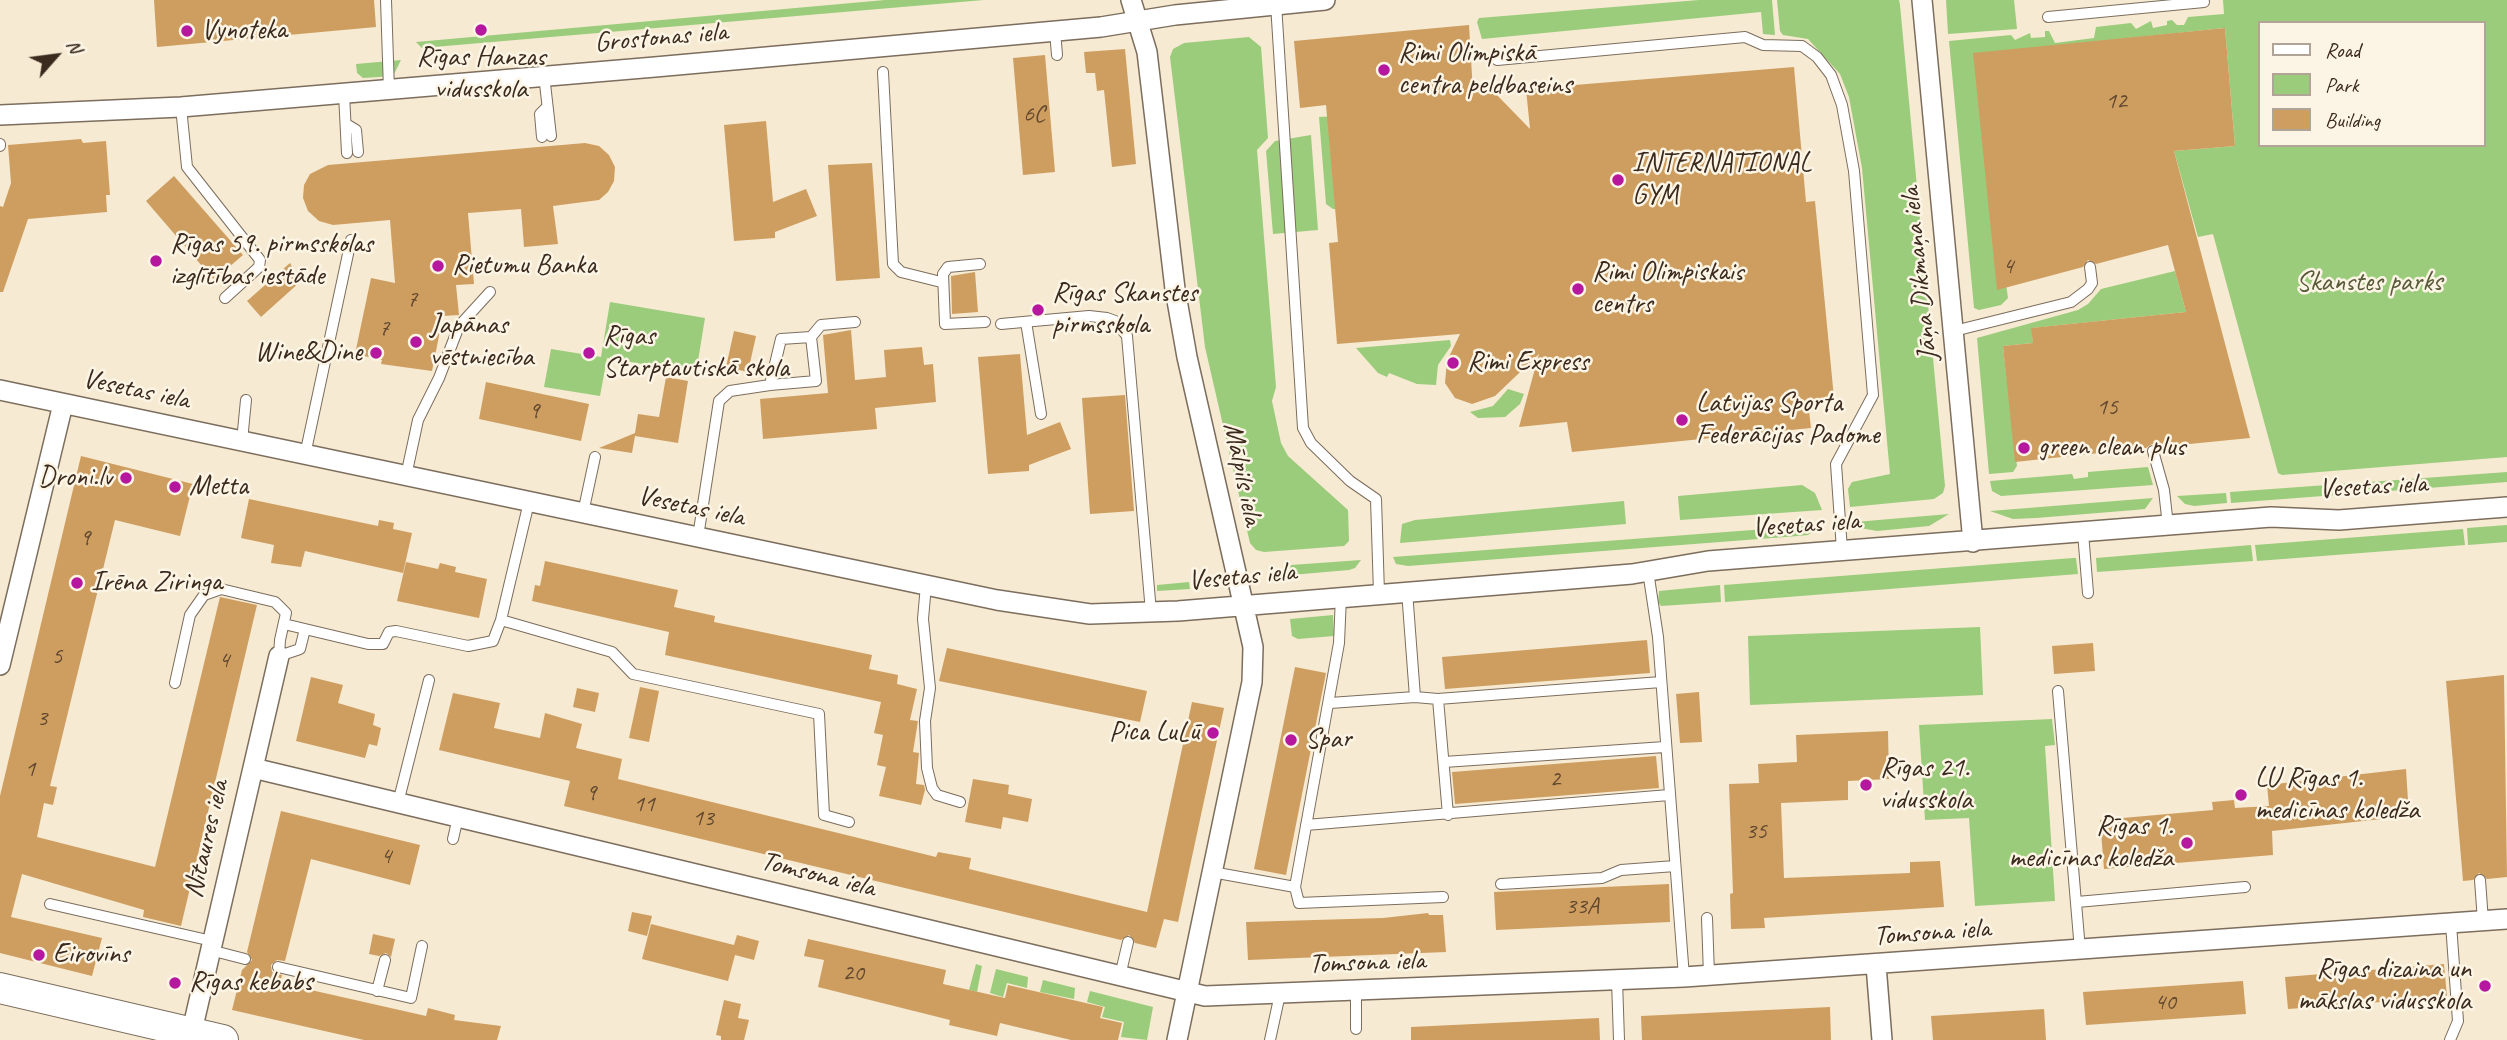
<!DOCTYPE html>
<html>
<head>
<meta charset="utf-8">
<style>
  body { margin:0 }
  #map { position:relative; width:2507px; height:1040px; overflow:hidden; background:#f6ead2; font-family:Caveat,sans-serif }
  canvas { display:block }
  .legend { position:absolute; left:2258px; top:21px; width:228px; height:126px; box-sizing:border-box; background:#fcf5e5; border:2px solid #afa495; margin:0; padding:9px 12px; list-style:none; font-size:21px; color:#3b2a1e }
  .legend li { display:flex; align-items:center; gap:14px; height:35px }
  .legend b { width:35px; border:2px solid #afa495 }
  .north { position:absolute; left:21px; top:21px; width:70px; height:70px; -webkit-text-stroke:5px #fcf5e5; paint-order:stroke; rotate:62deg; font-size:19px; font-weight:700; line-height:28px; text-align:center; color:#3b2a1e }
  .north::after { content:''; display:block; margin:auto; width:24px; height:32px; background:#3b2a1e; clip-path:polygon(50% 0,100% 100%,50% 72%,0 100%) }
</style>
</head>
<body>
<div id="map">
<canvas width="2507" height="1040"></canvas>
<ul class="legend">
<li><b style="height:9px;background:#fff"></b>Road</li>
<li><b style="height:19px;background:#9bcc7b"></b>Park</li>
<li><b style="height:19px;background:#ce9e60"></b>Building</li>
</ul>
<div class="north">N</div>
</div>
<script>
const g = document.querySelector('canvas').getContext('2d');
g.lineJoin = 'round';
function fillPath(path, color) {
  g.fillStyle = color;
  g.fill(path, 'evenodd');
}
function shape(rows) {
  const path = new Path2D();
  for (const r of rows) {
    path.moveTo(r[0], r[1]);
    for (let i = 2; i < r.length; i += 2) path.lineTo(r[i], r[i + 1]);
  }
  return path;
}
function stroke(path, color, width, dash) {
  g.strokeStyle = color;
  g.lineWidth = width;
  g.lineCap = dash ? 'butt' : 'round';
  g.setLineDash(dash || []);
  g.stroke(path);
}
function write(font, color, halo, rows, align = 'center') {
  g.font = font + ' Caveat,sans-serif';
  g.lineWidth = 5;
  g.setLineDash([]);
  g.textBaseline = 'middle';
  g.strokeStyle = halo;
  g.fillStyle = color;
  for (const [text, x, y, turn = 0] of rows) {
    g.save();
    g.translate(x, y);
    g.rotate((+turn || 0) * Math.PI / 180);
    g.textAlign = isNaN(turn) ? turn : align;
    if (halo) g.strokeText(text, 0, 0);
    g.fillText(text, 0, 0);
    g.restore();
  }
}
fillPath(shape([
  [885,0,984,0,422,48,416,42],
  [1699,0,1772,0,1775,35,1763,34,1761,12,1482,39,1477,22,1479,18],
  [1777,0,1899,0,1900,5,1945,486,1943,493,1934,499,1850,507,1848,489,1852,482,1890,474,1862,168,1849,97,1840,74,1808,39,1783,35,1780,31],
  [1946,0,2014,0,2017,29,1948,34],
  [2223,0,2507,0,2507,457,2282,475,2278,473,2213,234,2198,237,2174,151,2235,146,2225,28,1974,54,2008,298,2001,305,1979,310,1974,308,1949,41,2011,35,2015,40,2030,33,2031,38,2045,37,2045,31,2049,31,2055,43,2094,38,2096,27,2131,23,2136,29,2151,21,2153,28,2167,25,2167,21,2172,20,2177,25,2184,25,2188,17,2224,14],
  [2260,23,2484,23,2484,145,2260,145],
  [1249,37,1261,47,1268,138,1257,150,1276,387,1272,401,1281,443,1288,456,1348,510,1349,541,1344,546,1264,552,1256,550,1250,543,1205,347,1170,57,1173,49,1184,43],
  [401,60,393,76,363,78,357,73,356,64],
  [1339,116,1336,209,1333,209,1326,204,1319,117],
  [1311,135,1318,230,1273,234,1266,151,1275,141],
  [2175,271,2186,312,2032,328,2033,343,2003,346,2017,466,2013,472,1989,474,1977,338,2078,310,2088,304,2101,289],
  [610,302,705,318,696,373,607,358,600,396,544,387,551,349,601,357],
  [1450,340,1451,346,1438,365,1436,385,1417,384,1389,373,1387,377,1378,373,1356,348],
  [1508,389,1524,394,1520,404,1505,417,1478,418,1470,412,1493,406],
  [2148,467,2153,485,2001,496,1992,491,1990,481,2072,474,2074,479,2088,477,2088,472],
  [2507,472,2507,482,2231,503,2230,492],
  [1802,485,1815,493,1822,510,1680,520,1678,496],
  [2226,493,2227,503,2194,506,2185,504,2177,496],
  [2153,498,2145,509,2135,510,2036,518,2013,519,1990,511],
  [1624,501,1626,524,1400,543,1402,524,1415,520],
  [1949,514,1929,526,1877,531,1860,528,1855,522],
  [1819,525,1808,535,1798,536,1408,566,1396,564,1393,557],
  [2507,525,2507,542,2468,545,2467,528],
  [2463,529,2465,545,2257,561,2255,545],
  [2251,545,2253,561,2097,572,2096,558],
  [2073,558,2076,558,2078,574,1725,602,1724,585],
  [1361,560,1355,568,1349,570,1291,575,1288,571,1291,565],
  [1189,582,1190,589,1157,591,1157,585],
  [1720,585,1721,602,1661,606,1658,602,1659,591],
  [1333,615,1334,636,1298,639,1292,636,1290,619],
  [1980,627,1983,695,1750,705,1748,636],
  [2052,719,2055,745,2045,746,2055,901,1975,906,1969,818,1925,820,1919,725],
  [976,964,982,966,977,992,969,990],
  [996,969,1028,977,1027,988,1007,983,1003,997,990,993],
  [1043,980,1075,988,1074,999,1040,992],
  [1090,991,1153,1007,1147,1040,1121,1037,1124,1022,1102,1017,1105,1007,1087,1002]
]), '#9bcc7b');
fillPath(shape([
  [154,0,374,0,376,27,157,47],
  [1469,25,1473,92,1495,93,1530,129,1526,89,1794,67,1806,202,1815,201,1834,398,1808,402,1811,428,1572,452,1567,422,1519,427,1539,354,1495,396,1472,404,1455,398,1445,383,1447,361,1460,334,1337,344,1329,243,1338,242,1326,105,1300,108,1294,41],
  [2225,28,2235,146,2174,151,2250,438,2159,447,2152,444,2146,448,2015,462,2003,346,2033,343,2031,328,2186,312,2168,245,2096,264,2088,260,2083,267,1997,290,1973,53],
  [1125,49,1136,164,1112,167,1104,90,1097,91,1095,73,1086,73,1084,52],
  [1045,55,1055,172,1023,175,1013,58],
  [766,121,773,202,806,189,817,216,775,232,775,238,734,241,724,125],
  [81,139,83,143,106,141,110,195,106,195,107,212,28,219,3,292,0,292,0,206,3,207,11,183,8,145],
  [585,143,599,146,609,155,615,167,614,181,608,192,599,200,553,206,558,244,524,247,521,209,468,213,474,284,456,285,459,315,443,316,432,371,381,364,382,360,355,354,371,278,395,283,390,220,333,225,319,221,308,211,303,198,304,185,310,174,328,165],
  [872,163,880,278,836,281,828,165],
  [174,176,243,255,214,280,146,201],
  [290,263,300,282,261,317,247,301],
  [975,272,978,312,952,314,951,276],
  [851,330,855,380,886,377,884,350,922,347,924,365,933,364,936,402,875,408,877,429,763,439,760,399,828,393,823,335],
  [734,331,756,336,748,372,726,367],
  [1020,354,1027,435,1060,422,1071,449,1029,465,1029,471,988,474,978,357],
  [666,377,688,381,678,443,635,436,632,453,599,448,635,433,638,414,659,417],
  [486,382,589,404,581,441,479,419],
  [1125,395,1134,511,1090,514,1082,398],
  [81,456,193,484,180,536,115,520,50,786,57,787,53,805,44,803,37,837,155,867,220,597,257,605,181,926,143,917,144,910,22,874,11,917,102,938,92,976,0,953,0,796],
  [249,499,378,526,379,520,394,523,393,529,412,533,403,573,305,551,301,567,271,563,274,545,241,538],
  [545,561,678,590,674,607,715,616,714,622,872,655,869,669,898,675,897,684,917,689,910,720,918,721,913,752,919,753,916,784,924,785,925,790,921,805,879,796,886,767,877,765,883,735,874,733,881,702,665,655,669,632,532,601,535,585,540,586],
  [406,562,438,569,440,563,456,567,455,572,487,579,479,618,397,601],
  [1647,640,1650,673,1445,689,1442,657],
  [2093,643,2095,671,2054,674,2052,646],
  [947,648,1147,691,1140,722,939,681],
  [1295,667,1326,673,1286,875,1254,869],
  [2504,675,2507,877,2487,879,2479,873,2473,880,2463,881,2446,681],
  [311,677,343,685,338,703,375,714,373,725,381,728,377,746,369,744,365,758,296,741],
  [640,687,659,691,649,742,629,738],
  [577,688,599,693,595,712,573,707],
  [1699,692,1702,742,1680,743,1676,694],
  [453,693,500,703,494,728,540,738,545,713,582,724,576,748,622,759,618,779,936,857,938,852,971,858,969,869,1147,912,1192,702,1224,708,1178,922,1164,919,1156,948,1135,943,1129,935,1121,940,564,806,570,781,439,750],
  [1888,731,1889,779,1848,781,1848,800,1781,803,1784,878,1910,873,1910,862,1940,861,1944,907,1764,918,1765,928,1731,929,1730,894,1733,893,1729,784,1759,783,1758,764,1797,762,1796,735],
  [1656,756,1659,788,1455,804,1452,772],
  [2406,769,2409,816,2272,831,2273,855,2104,869,2100,820,2213,810,2212,802,2234,800,2235,808,2269,806,2267,785],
  [973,779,1009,785,1008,794,1032,799,1028,822,1003,817,1001,829,965,822],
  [281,811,420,845,410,885,311,859,285,961,277,960,271,965,272,972,282,975,280,983,426,1016,428,1008,455,1015,454,1020,501,1026,497,1040,364,1040,232,1010,242,970,252,960,247,952],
  [1669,884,1670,922,1496,930,1494,892],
  [632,912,652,916,647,936,628,931],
  [1428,913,1429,915,1443,915,1446,952,1248,960,1246,922,1383,918],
  [651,924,734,945,737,935,759,941,754,960,735,955,728,981,642,959],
  [373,934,395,939,391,957,386,953,379,956,369,954],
  [808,939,946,970,943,984,1005,998,1008,985,1103,1007,1100,1018,1122,1023,1118,1040,1071,1040,1000,1023,997,1036,949,1025,950,1020,818,987,824,960,804,956],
  [2444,964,2447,997,2288,1009,2285,977],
  [2243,981,2246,1014,2086,1025,2083,992],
  [724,1000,741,1004,738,1018,749,1020,744,1040,721,1040,721,1036,716,1035],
  [1830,1007,1831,1040,1642,1040,1641,1016],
  [2044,1009,2046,1040,1933,1040,1931,1016],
  [1599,1018,1600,1040,1411,1040,1411,1027]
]), '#ce9e60');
const service = shape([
  [386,0,389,90],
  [1276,4,1303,428,1311,443,1350,481,1376,499,1379,593],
  [2048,17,2204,2],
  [1055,31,1057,55],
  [1497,60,1745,37,1763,45,1802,46,1817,57,1831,75,1842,105,1854,171,1873,395,1836,464,1842,550],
  [883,72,893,264,901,272,941,282],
  [544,75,551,136],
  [344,94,347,153],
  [181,107,187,167,260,260,259,267,225,298],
  [346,124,356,130,358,152],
  [542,137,540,114,547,107],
  [0,144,0,146],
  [980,264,948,267,943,274,945,324,985,322],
  [1026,322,1041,414],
  [1001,324,1089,316,1107,318,1115,321,1127,336,1151,612],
  [1954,331,2071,302,2088,289,2092,283,2090,267],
  [811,337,816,381,770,385,781,339,811,337],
  [811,337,821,325,855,322],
  [242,441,246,400],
  [2153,451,2164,490,2168,526],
  [305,455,351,240],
  [406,476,418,420,439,378,459,326,490,292],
  [583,513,595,457],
  [2083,533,2088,593],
  [698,537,719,401,730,391,770,385],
  [1648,571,1658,637,1684,977],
  [926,585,923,619,930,688,925,721,927,768,932,788,937,795,960,802],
  [1407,591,1415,697],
  [501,620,612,652,633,674,819,714,824,815,849,822],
  [305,629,368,644,383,644,389,632,396,631,468,646,493,641,501,620,529,502],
  [175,683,190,615,204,595,221,589,275,602,286,613,280,640,279,656,300,649,305,629,284,624],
  [2058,691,2080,950],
  [1438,699,1448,815],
  [1330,703,1415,697,1438,699,1661,682],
  [1444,762,1665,747],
  [398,803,429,680],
  [1306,825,1669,795],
  [453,839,458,817],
  [1212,872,1295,887,1299,903,1443,897],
  [2480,880,2483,921],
  [1501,884,1602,878,1621,870,1675,866],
  [1295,887,1339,643,1341,596],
  [2077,902,2245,887],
  [50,904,212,941],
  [1707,918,1709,975],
  [210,950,245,959],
  [278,967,411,998,422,946],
  [1120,976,1128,942],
  [1617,980,1619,1040],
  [377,991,385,960],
  [1356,991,1356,1029],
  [1270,1040,1280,994],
  [2450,1040,2458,1021,2451,924]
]);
const minor = shape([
  [1131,0,1147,52,1175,289,1187,357,1253,647,1252,682,1177,1040],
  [1922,0,1973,542],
  [0,115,181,107,655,67,1101,27,1175,15,1325,0],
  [0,390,997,600,1090,614,1178,611,1632,574,1708,561,2271,517,2339,520,2507,507],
  [0,665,63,404],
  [253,768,1205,996,1684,977,2507,919],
  [1876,965,1882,1040],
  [191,1035,279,656]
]);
const primary = shape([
  [0,988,223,1040]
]);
stroke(service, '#7c6d5d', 12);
stroke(minor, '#7c6d5d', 22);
stroke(primary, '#7c6d5d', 32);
stroke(service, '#fff', 10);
stroke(minor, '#fff', 19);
stroke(primary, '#fff', 30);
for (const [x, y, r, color] of [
  [481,30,7,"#b5179e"],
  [187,31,7,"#b5179e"],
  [1384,70,7,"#b5179e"],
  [1618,180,7,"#b5179e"],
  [156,261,7,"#b5179e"],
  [438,266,7,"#b5179e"],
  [1578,289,7,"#b5179e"],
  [1038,310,7,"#b5179e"],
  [416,342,7,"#b5179e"],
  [376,353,7,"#b5179e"],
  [589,353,7,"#b5179e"],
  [1453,363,7,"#b5179e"],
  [1682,420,7,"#b5179e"],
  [2024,448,7,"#b5179e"],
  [126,478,7,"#b5179e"],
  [175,487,7,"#b5179e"],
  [77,583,7,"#b5179e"],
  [1213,733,7,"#b5179e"],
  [1291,740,7,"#b5179e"],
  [1866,785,7,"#b5179e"],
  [2241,795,7,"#b5179e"],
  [2187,843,7,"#b5179e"],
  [39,955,7,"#b5179e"],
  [175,983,7,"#b5179e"],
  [2485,986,7,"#b5179e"]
]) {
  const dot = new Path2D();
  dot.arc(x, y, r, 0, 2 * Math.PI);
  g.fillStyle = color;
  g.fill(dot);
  stroke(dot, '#fcf5e5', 2.5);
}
write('24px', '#60472e', null, [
  ["12",2116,102],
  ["6C",1034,115],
  ["4",2008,267],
  ["7",412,300],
  ["7",384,329],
  ["15",2107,408],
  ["9",534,412],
  ["9",85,539],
  ["5",57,657],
  ["4",224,661],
  ["3",42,719],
  ["1",30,770],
  ["2",1555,780],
  ["9",591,794],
  ["11",644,805],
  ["13",703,819],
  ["35",1756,832],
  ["4",386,857],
  ["33A",1582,907],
  ["20",853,974],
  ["40",2165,1003]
]);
write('28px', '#3b2a1e', '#fcf5e5', [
  ["Vynoteka",201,31],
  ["Rimi Olimpiskā",1398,54],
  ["centra peldbaseins",1398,86],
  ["Rīgas Hanzas",481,58,"center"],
  ["vidusskola",481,90,"center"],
  ["INTERNATIONAL",1632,164],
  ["GYM",1632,196],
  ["Rīgas 59. pirmsskolas",170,245],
  ["izglītības iestāde",170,277],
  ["Rietumu Banka",452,266],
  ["Rimi Olimpiskais",1592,273],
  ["centrs",1592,305],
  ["Rīgas Skanstes",1052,294],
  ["pirmsskola",1052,326],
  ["Japānas",430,326],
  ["vēstniecība",430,358],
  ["Rīgas",603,337],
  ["Starptautiskā skola",603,369],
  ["Wine&Dine",362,353,"right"],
  ["Rimi Express",1467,363],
  ["Latvijas Sporta",1696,404],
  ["Federācijas Padome",1696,436],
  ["green clean plus",2038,448],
  ["Droni.lv",112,478,"right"],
  ["Metta",189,487],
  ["Irēna Ziringa",91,583],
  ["Pica LuLū",1199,733,"right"],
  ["Spar",1305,740],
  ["Rīgas 21.",1880,769],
  ["vidusskola",1880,801],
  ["LU Rīgas 1.",2255,779],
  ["medicīnas koledža",2255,811],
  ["Rīgas 1.",2173,827,"right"],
  ["medicīnas koledža",2173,859,"right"],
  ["Eirovīns",53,955],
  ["Rīgas dizaina un",2471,970,"right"],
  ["mākslas vidusskola",2471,1002,"right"],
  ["Rīgas kebabs",189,983]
], 'left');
write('28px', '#3b2a1e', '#fcf5e5', [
  ["Grostonas iela",661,38,-5],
  ["Jāņa Dikmaņa iela",1920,274,-96],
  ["Vesetas iela",136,390,12],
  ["Mālpils iela",1242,474,78],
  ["Vesetas iela",2373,487,-3],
  ["Vesetas iela",691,507,12],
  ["Vesetas iela",1806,525,-4],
  ["Vesetas iela",1242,577,-5],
  ["Nītaures iela",207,839,-77],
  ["Tomsona iela",818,875,14],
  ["Tomsona iela",1932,933,-4],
  ["Tomsona iela",1367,963,-2]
]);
write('28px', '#585b3a', '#fcf5e5', [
  ["Skanstes parks",2369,283]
]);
</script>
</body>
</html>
